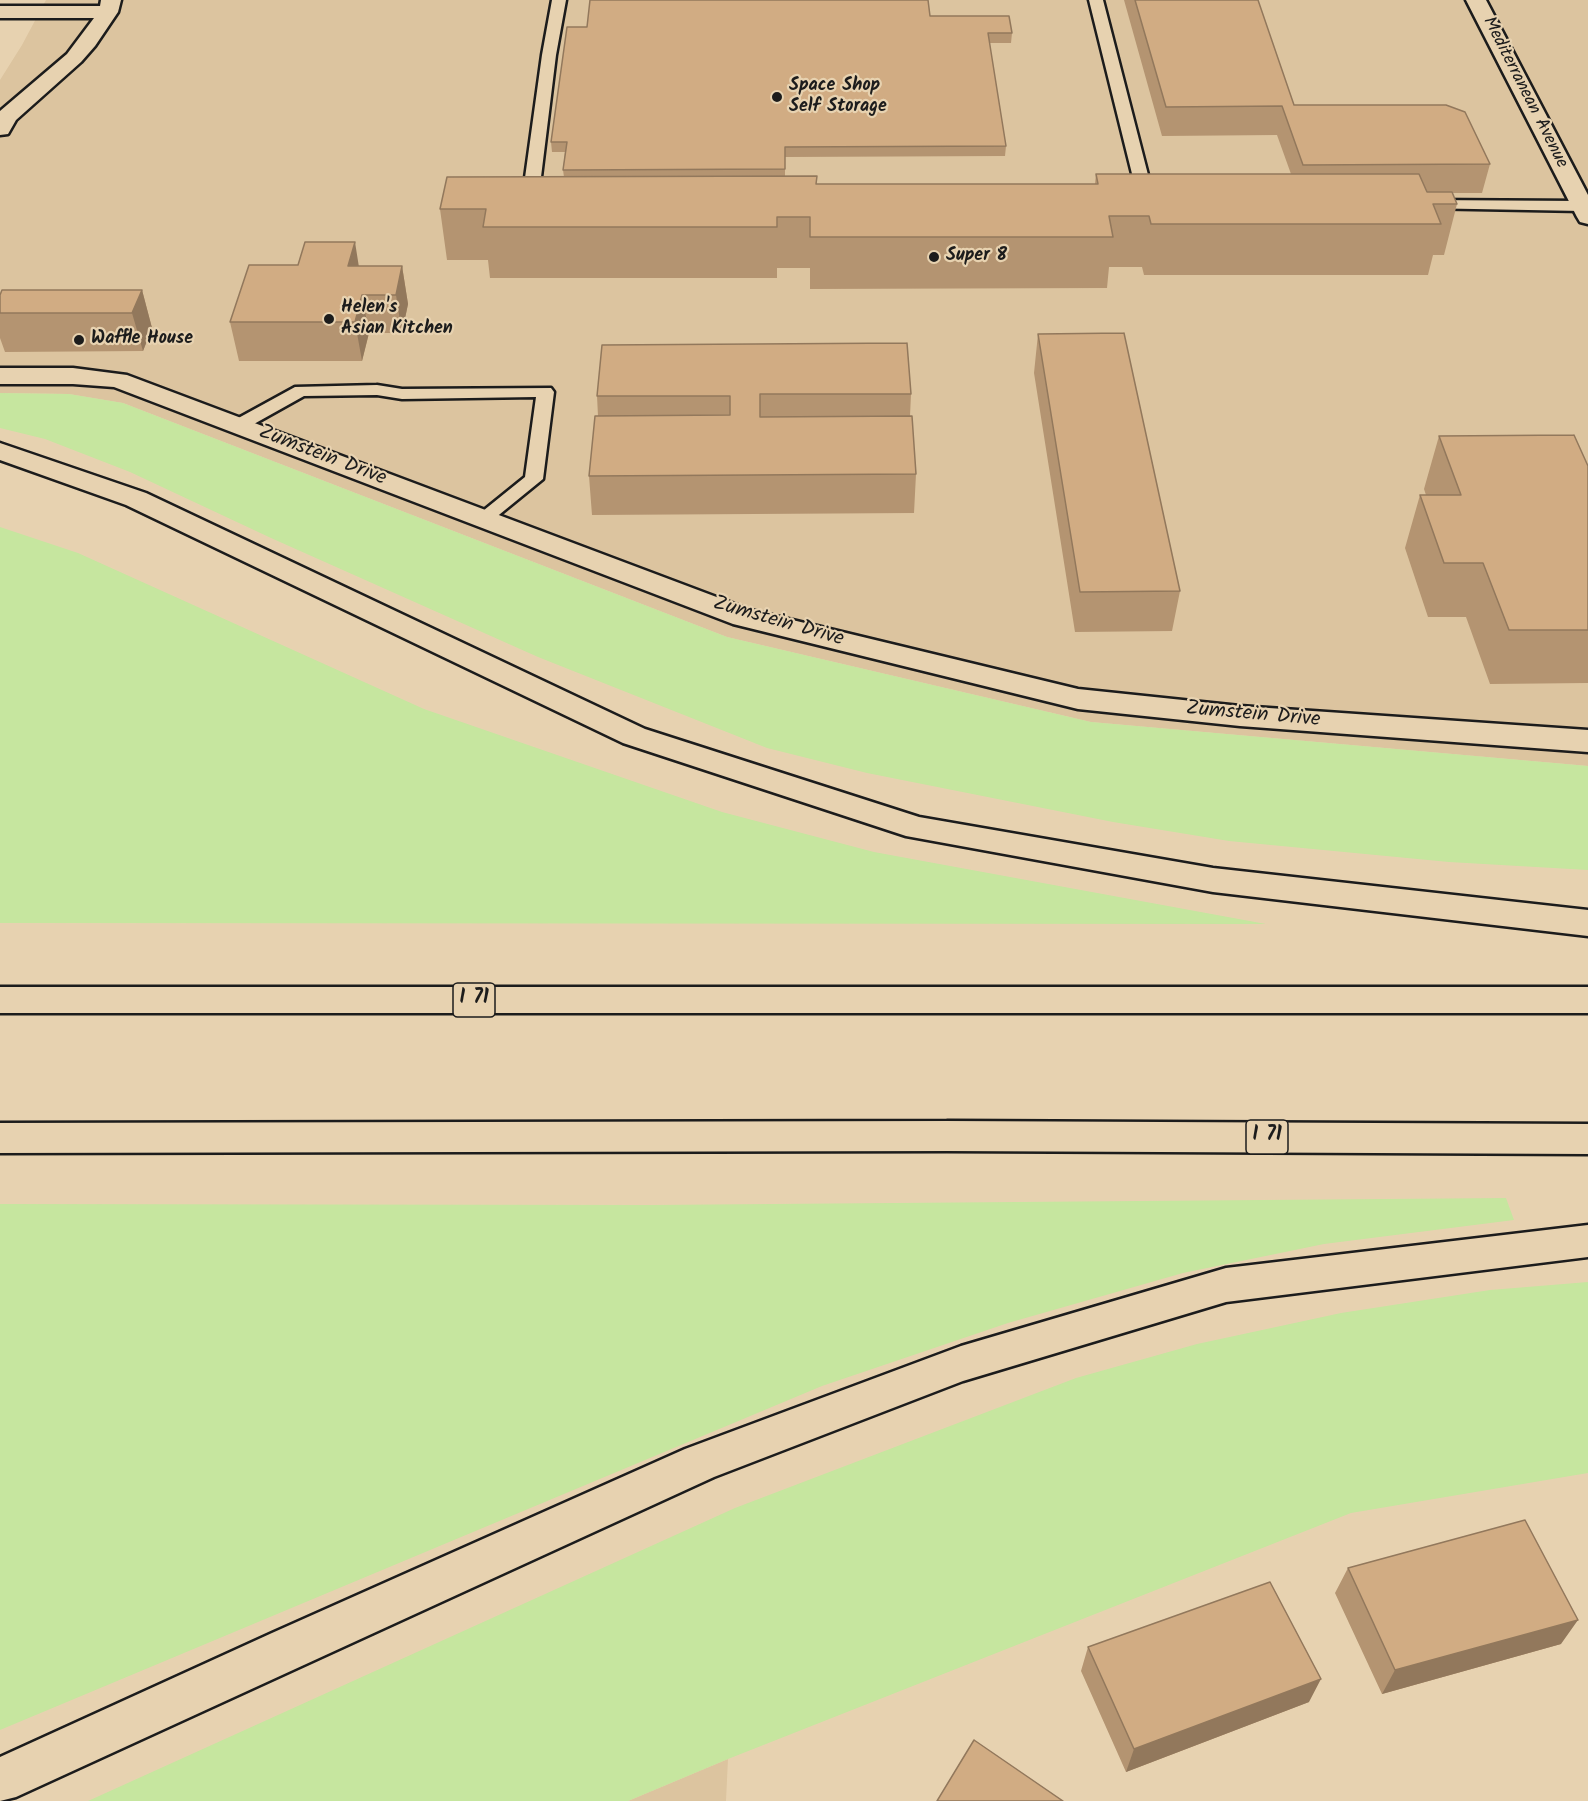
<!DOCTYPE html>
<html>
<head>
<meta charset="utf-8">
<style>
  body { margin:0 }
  canvas { display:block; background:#e7d2b0 }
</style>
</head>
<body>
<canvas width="1588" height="1801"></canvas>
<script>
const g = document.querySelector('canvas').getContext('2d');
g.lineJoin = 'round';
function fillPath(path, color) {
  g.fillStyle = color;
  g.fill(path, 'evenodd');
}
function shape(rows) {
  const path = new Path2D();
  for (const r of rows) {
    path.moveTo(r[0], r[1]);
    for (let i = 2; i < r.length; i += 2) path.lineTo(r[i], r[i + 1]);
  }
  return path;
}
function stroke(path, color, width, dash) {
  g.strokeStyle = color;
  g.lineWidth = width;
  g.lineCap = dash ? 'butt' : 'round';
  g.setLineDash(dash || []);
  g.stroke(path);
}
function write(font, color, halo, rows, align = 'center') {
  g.font = font + ' Kalam,sans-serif';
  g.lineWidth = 4.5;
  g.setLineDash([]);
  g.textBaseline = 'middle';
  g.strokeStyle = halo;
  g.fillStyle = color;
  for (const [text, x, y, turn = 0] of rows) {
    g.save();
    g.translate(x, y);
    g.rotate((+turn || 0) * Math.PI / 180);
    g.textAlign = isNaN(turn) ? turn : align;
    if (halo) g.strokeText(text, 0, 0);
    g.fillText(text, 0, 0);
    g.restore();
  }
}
fillPath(shape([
  [46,0,1588,0,1588,766,1091,722,727,637,123,403,69,394,0,393,0,80,22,45],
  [728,1759,726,1801,628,1801]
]), '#dcc49f');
fillPath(shape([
  [0,393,69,394,123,403,727,637,1091,722,1588,766,1588,870,1449,862,1229,841,1113,822,867,773,767,748,538,657,271,538,130,472,45,439,0,428],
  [0,527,78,553,424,709,722,812,874,852,1266,924,0,923],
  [1506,1198,1514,1220,1324,1244,1183,1273,1008,1323,822,1386,0,1730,0,1204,650,1205],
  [1588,1282,1588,1473,1351,1513,728,1759,628,1801,88,1801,735,1508,1076,1378,1197,1344,1341,1313,1490,1290]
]), '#c6e69f');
const service = shape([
  [552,0,566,0,556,55,540,185,532,190,524,185,542,55,552,0],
  [1089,0,1103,0,1155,202,1152,205,1142,205,1139,202,1089,0],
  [1425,200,1582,201,1587,203,1588,209,1582,211,1420,208,1417,205,1420,202,1425,200],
  [377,385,402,389,551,388,554,392,543,479,489,523,482,525,475,523,473,519,525,477,536,397,402,399,377,395,304,396,245,429,239,430,233,429,230,425,233,421,295,387,377,385]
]);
const minor = shape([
  [101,0,121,0,118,12,95,46,81,62,16,120,8,134,0,135,0,111,67,54,94,18,0,18,0,6,100,6,101,0],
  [1466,0,1486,0,1588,195,1588,224,1580,222,1577,217,1466,0],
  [0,368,73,368,127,375,751,610,1078,689,1240,706,1588,730,1588,752,1240,726,1078,709,733,624,114,387,73,384,0,384,0,368]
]);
const motorway = shape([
  [0,443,146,493,645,729,919,817,1213,868,1588,910,1588,936,1213,892,906,836,623,743,126,505,0,460,0,443],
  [0,987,1588,987,1588,1013,0,1013,0,987],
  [947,1121,1588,1124,1588,1154,947,1151,0,1153,0,1123,947,1121],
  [1588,1225,1588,1257,1226,1302,963,1381,714,1477,16,1797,0,1801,0,1757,272,1633,685,1449,961,1346,1226,1268,1588,1225]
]);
stroke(service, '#1c1c1c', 5);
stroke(minor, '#1c1c1c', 5);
stroke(motorway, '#1c1c1c', 5);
fillPath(service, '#e7d2b0');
fillPath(minor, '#e7d2b0');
fillPath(motorway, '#e7d2b0');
fillPath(shape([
  [1124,0,1258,0,1294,105,1490,164,1482,193,1452,193,1457,204,1444,255,1433,255,1428,275,1144,275,1142,267,1109,267,1107,288,810,289,810,268,777,268,777,278,490,278,488,260,447,260,440,209,564,177,563,170,565,152,552,152,551,142,587,27,930,16,1012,33,1011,43,989,43,1006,146,1005,156,785,157,785,176,816,184,1095,184,1096,174,1291,174,1277,135,1162,136],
  [359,266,402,266,408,304,402,333,369,333,362,361,239,361,230,322],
  [142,290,152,328,143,351,5,352,0,338,0,295],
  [1038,334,1180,591,1172,631,1075,632,1034,373],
  [907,343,911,394,910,416,916,474,914,513,592,515,589,476,598,416,597,396],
  [1439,436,1588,466,1588,683,1490,684,1466,617,1428,617,1405,548,1420,495,1426,495,1424,489],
  [1348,1568,1561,1644,1382,1694,1335,1593],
  [1088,1647,1309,1702,1126,1772,1081,1671]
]), '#b49471');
fillPath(shape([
  [355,242,361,280,348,266],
  [402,266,408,304,402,333,396,295],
  [142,290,152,328,143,351,132,313],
  [362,295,369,333,362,361,355,322],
  [1578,1620,1561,1644,1382,1694,1395,1670],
  [1321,1679,1309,1702,1126,1772,1134,1749]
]), '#92785c');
const building = shape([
  [590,0,928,0,930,16,1009,16,1012,33,988,33,1006,146,785,147,785,169,563,170,567,142,551,142,567,27,587,27,590,0],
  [1135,0,1258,0,1294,105,1446,105,1465,112,1490,164,1303,165,1282,106,1166,107,1135,0],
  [1096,174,1419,174,1427,192,1452,192,1457,204,1433,204,1441,224,1151,224,1149,216,1109,216,1113,237,810,237,810,217,777,217,777,227,483,227,486,209,440,209,447,177,817,176,816,184,1098,184,1096,174],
  [305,242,355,242,348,266,402,266,396,295,362,295,355,322,230,322,249,265,298,265,305,242],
  [2,290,142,290,132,313,0,313,0,295,2,290],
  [1124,333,1180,591,1080,592,1038,334,1124,333],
  [907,343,911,394,760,394,760,417,912,416,916,474,589,476,595,416,730,415,730,396,597,396,602,345,907,343],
  [1574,435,1588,466,1588,630,1509,630,1483,563,1444,563,1420,495,1461,495,1439,436,1574,435],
  [1525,1520,1578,1620,1395,1670,1348,1568,1525,1520],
  [1270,1582,1321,1679,1134,1749,1088,1647,1270,1582],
  [974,1740,1063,1801,937,1801,974,1740]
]);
fillPath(building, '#d1ac83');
stroke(building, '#92785c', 1.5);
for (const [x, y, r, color] of [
  [777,97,6,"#1c1c1c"],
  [934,257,6,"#1c1c1c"],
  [329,319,6,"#1c1c1c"],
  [79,340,6,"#1c1c1c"]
]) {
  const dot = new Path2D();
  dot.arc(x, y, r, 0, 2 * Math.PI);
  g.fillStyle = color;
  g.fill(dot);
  stroke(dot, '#e7d2b0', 2);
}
write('bold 18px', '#1c1c1c', '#e7d2b0', [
  ["Space Shop",789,87],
  ["Self Storage",789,108],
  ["Super 8",946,257],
  ["Helen's",341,309],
  ["Asian Kitchen",341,330],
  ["Waffle House",91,340]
], 'left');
write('18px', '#1c1c1c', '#e7d2b0', [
  ["Mediterranean Avenue",1524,93,63]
]);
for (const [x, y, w] of [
  [474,1000,42],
  [1267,1137,42]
]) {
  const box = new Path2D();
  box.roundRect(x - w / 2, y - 17, w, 34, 4.5);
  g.fillStyle = '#e7d2b0';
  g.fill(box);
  stroke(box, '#1c1c1c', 1.5);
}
write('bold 20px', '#1c1c1c', null, [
  ["I 71",474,1000],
  ["I 71",1267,1137]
]);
write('21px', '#1c1c1c', '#e7d2b0', [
  ["Zumstein Drive",322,457,21],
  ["Zumstein Drive",778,623,16],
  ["Zumstein Drive",1253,716,5]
]);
</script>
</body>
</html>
